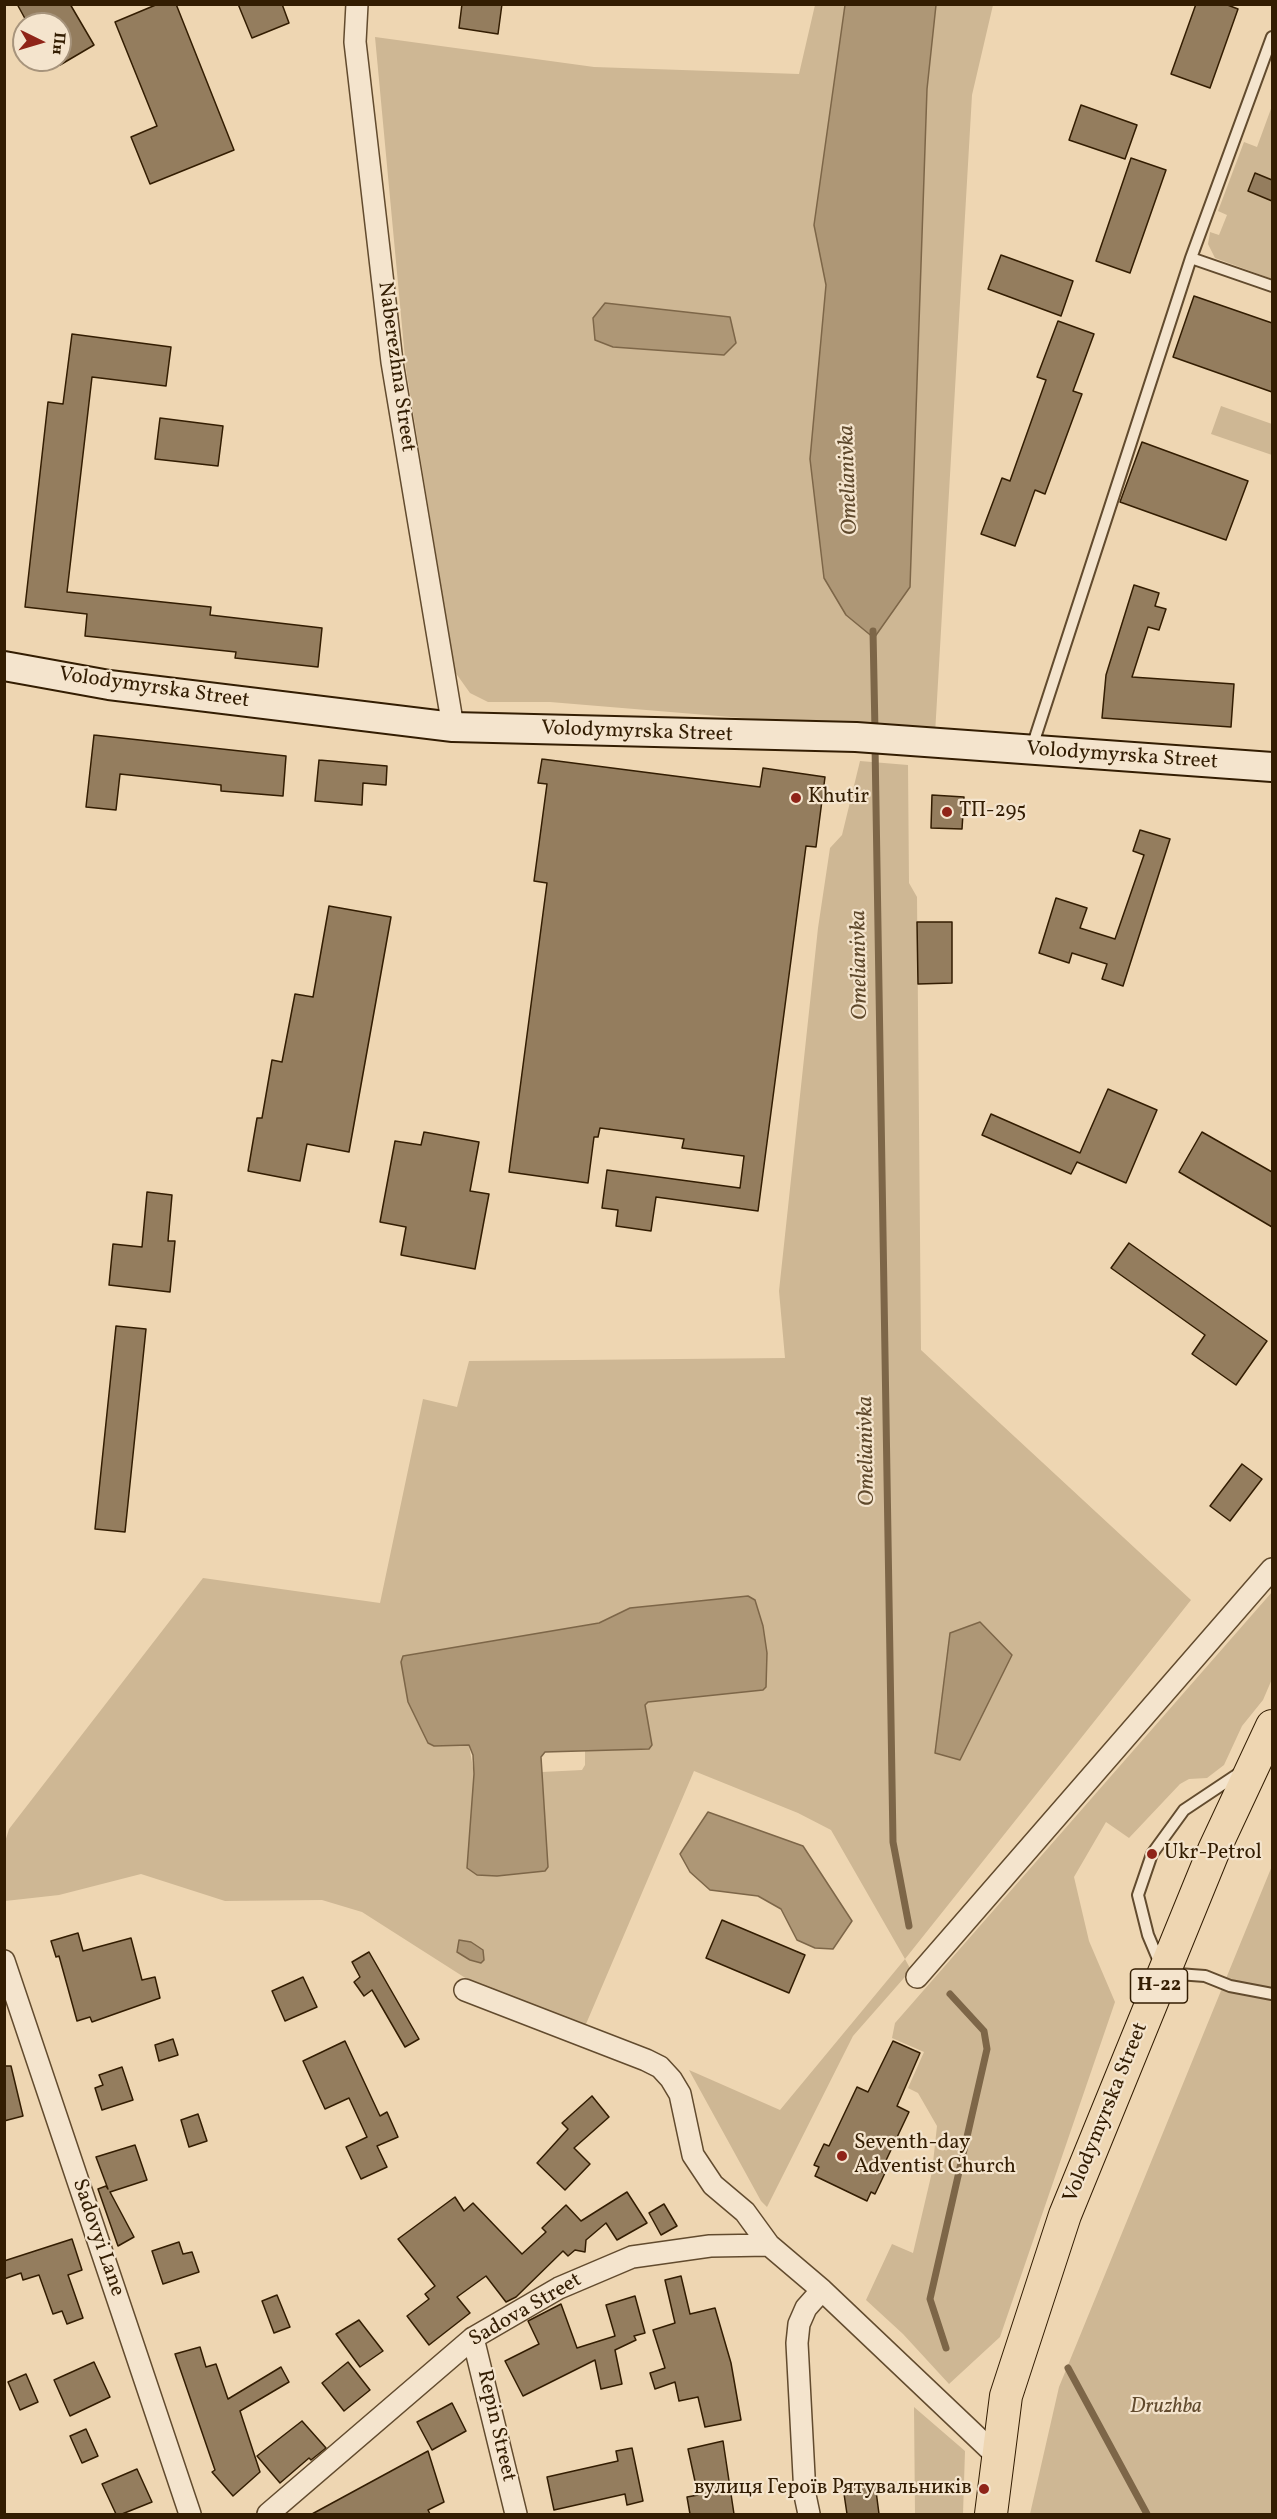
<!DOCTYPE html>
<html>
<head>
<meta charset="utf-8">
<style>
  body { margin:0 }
  #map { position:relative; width:1277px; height:2519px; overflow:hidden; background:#eed6b2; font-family:Vollkorn,serif }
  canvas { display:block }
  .frame { position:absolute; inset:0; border:6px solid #331d02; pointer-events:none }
  .north { position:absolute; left:12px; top:12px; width:60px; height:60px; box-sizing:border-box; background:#f4e4cd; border:2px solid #a7947c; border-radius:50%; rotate:95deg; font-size:16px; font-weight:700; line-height:24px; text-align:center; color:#331d02 }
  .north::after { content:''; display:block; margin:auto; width:21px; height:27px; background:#8f2418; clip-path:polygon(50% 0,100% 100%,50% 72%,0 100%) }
</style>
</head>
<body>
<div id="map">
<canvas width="1277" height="2519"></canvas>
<div class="frame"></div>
<div class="north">Пн</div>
</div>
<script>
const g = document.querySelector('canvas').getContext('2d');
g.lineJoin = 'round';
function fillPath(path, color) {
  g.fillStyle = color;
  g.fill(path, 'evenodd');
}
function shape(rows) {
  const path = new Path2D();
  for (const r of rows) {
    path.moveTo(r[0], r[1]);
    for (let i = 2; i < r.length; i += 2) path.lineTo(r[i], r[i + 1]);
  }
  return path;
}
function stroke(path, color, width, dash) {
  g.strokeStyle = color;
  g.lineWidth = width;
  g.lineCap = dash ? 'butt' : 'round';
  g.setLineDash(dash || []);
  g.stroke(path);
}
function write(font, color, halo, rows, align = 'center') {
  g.font = font + ' Vollkorn,serif';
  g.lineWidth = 4.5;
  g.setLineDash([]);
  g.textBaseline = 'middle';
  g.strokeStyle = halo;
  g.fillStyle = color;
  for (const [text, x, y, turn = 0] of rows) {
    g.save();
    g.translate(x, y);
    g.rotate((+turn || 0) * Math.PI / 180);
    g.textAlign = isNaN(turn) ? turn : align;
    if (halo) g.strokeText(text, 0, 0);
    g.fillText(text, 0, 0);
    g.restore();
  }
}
fillPath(shape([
  [815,5,845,5,814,225,826,285,810,459,927,89,936,5,993,5,972,95,935,734,550,702,488,702,470,693,455,672,406,369,375,37,594,67,799,74],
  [595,340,736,343,723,354,613,347],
  [1272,106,1272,279,1215,258,1208,244,1210,232,1219,235,1227,215,1218,211,1244,142,1257,147],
  [1221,406,1272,424,1272,455,1211,434],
  [860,761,908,765,909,883,917,897,921,1350,1191,1600,905,1959,911,1970,853,2036,767,2207,761,2201,689,2070,780,2110,905,1959,831,1830,798,1813,694,1771,583,2031,467,1979,362,1912,322,1900,225,1901,141,1874,59,1895,5,1901,5,1842,9,1829,203,1578,380,1603,423,1399,457,1407,469,1361,785,1358,779,1291,818,928,830,848,842,835],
  [748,1596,755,1600,763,1690,648,1702,645,1705,652,1745,649,1749,585,1751,585,1765,582,1770,542,1772,548,1867,474,1774,469,1745,434,1746,403,1656,599,1623,630,1608],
  [1272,1592,1272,1679,1263,1700,1242,1726,1224,1765,1207,1778,1189,1779,1180,1784,1129,1838,1106,1822,1074,1877,1089,1941,1115,2002,1000,2337,949,2384,903,2334,866,2300,892,2244,913,2253,932,2172,937,2126,918,2093,908,2088,924,2052,892,2038,895,2023],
  [1272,1866,1272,2514,1030,2514,1059,2387],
  [914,2407,965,2451,963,2514,915,2514]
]), '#ceb794');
const water = shape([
  [845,5,936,5,927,89,910,587,874,638,846,615,824,578,810,459,826,285,814,225,845,5],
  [605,303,730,317,736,343,724,355,613,347,595,340,593,318,605,303],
  [748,1596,755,1600,763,1626,767,1653,766,1687,763,1690,648,1702,645,1705,652,1745,649,1749,545,1752,541,1757,548,1867,545,1871,497,1876,477,1875,467,1868,474,1774,473,1755,469,1745,434,1746,428,1743,408,1702,401,1662,403,1656,599,1623,630,1608,748,1596],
  [980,1622,1012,1655,960,1760,935,1753,950,1633,980,1622],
  [708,1812,803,1846,852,1921,833,1949,815,1948,797,1940,781,1909,758,1896,710,1890,690,1872,680,1854,708,1812],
  [459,1940,471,1942,483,1950,484,1960,481,1963,470,1960,457,1952,459,1940]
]);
fillPath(water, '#ae9776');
stroke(water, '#7d6648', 1.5);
stroke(shape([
  [873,631,875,731],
  [875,745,893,1842,909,1926],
  [946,2348,930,2299,987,2049,984,2031,950,1994],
  [1068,2368,1147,2514]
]), '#7d6648', 7);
const building = shape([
  [17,4,70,4,94,45,60,65,60,24,28,24,17,4],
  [158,4,176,4,234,150,150,184,131,137,157,126,115,22,158,4],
  [238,4,282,4,289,23,252,38,238,4],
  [462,4,502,4,498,34,459,28,462,4],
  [1196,4,1225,4,1238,9,1210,88,1171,74,1196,4],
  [1081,105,1137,125,1125,159,1069,140,1081,105],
  [1131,158,1166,170,1130,273,1096,261,1131,158],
  [1255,173,1272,180,1272,201,1248,191,1255,173],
  [1001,255,1073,281,1061,316,988,289,1001,255],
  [1194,296,1272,323,1272,392,1173,357,1194,296],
  [1058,321,1094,334,1073,391,1082,394,1045,494,1035,490,1015,546,981,534,1002,478,1010,481,1046,380,1037,377,1058,321],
  [72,334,171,347,166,386,92,377,67,592,211,607,210,615,322,628,318,667,235,658,236,652,85,636,87,614,25,607,48,402,63,404,72,334],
  [160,418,223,426,218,466,155,459,160,418],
  [1142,442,1248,481,1226,540,1120,502,1142,442],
  [1134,585,1159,593,1155,606,1166,609,1159,630,1148,627,1132,677,1234,684,1231,727,1102,718,1106,675,1134,585],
  [94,735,286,756,283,796,221,791,221,785,120,774,116,810,86,807,94,735],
  [542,759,760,787,763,768,825,777,816,847,806,846,758,1211,656,1197,651,1231,616,1226,618,1210,602,1208,607,1170,740,1188,744,1156,682,1148,684,1139,600,1128,598,1137,594,1137,588,1183,509,1172,547,883,534,881,547,784,538,783,542,759],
  [319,760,387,766,386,785,363,783,362,805,315,801,319,760],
  [932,795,964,797,962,829,931,828,932,795],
  [1140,830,1170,839,1123,986,1102,979,1107,964,1072,953,1069,963,1039,953,1056,898,1087,908,1080,928,1115,939,1144,855,1133,851,1140,830],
  [329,906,391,917,349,1152,307,1144,300,1181,248,1171,257,1118,262,1118,272,1060,282,1062,295,994,313,997,329,906],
  [917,922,952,922,952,983,918,984,917,922],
  [1108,1089,1157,1110,1126,1183,1077,1162,1071,1174,982,1135,991,1114,1080,1153,1108,1089],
  [424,1132,479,1142,470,1191,489,1194,475,1269,401,1255,406,1227,380,1222,395,1141,421,1145,424,1132],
  [1202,1132,1272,1172,1272,1227,1179,1172,1202,1132],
  [147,1192,172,1195,168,1241,175,1241,170,1292,109,1285,113,1244,142,1247,147,1192],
  [1129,1243,1267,1341,1236,1385,1192,1354,1205,1335,1111,1268,1129,1243],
  [116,1326,146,1329,125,1532,95,1529,116,1326],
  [1242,1464,1262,1479,1230,1521,1210,1506,1242,1464],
  [722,1920,805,1955,789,1993,706,1958,722,1920],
  [78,1933,83,1951,131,1938,142,1980,155,1977,160,1998,92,2022,90,2017,77,2021,59,1956,56,1957,51,1941,78,1933],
  [369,1952,419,2039,405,2047,372,1990,364,1996,354,1982,360,1977,352,1962,369,1952],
  [303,1977,317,2007,285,2021,272,1991,303,1977],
  [173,2039,178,2055,159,2061,155,2045,173,2039],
  [345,2041,380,2116,387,2112,398,2137,377,2146,387,2167,361,2179,346,2147,367,2137,349,2098,325,2109,303,2061,345,2041],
  [893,2041,920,2053,897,2106,909,2112,881,2171,885,2173,875,2194,871,2192,867,2201,815,2176,819,2167,814,2165,824,2144,829,2146,857,2087,868,2092,893,2041],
  [4,2066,11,2066,23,2116,4,2121,4,2066],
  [122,2067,133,2100,102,2110,95,2088,103,2085,99,2075,122,2067],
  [592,2096,609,2117,574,2148,590,2164,565,2190,537,2163,568,2129,562,2123,592,2096],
  [198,2114,207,2141,189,2147,181,2120,198,2114],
  [135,2145,147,2180,110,2192,134,2237,118,2246,98,2189,106,2186,108,2189,96,2157,135,2145],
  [627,2192,647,2223,617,2240,606,2223,586,2240,585,2252,575,2250,568,2256,563,2251,516,2297,506,2302,486,2276,457,2297,470,2313,429,2345,407,2316,429,2299,425,2294,435,2286,398,2239,455,2197,464,2211,473,2203,522,2254,546,2232,542,2228,566,2205,581,2221,627,2192],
  [664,2204,677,2226,661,2235,649,2213,664,2204],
  [72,2239,82,2270,68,2275,83,2318,67,2324,62,2311,53,2314,39,2275,23,2280,21,2273,4,2279,4,2261,72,2239],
  [179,2242,183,2254,192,2252,199,2272,163,2284,152,2251,179,2242],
  [681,2276,690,2314,715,2308,731,2363,741,2420,705,2427,698,2397,679,2401,675,2382,655,2389,650,2373,665,2368,653,2330,675,2323,665,2280,681,2276],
  [277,2295,290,2327,274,2333,262,2301,277,2295],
  [635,2296,645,2333,634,2336,636,2340,615,2350,622,2384,601,2389,595,2360,523,2396,505,2361,539,2344,528,2321,561,2304,577,2348,615,2336,606,2305,635,2296],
  [359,2320,383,2351,360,2367,336,2334,359,2320],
  [200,2347,206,2367,216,2364,228,2399,281,2367,289,2382,240,2411,260,2472,233,2496,212,2472,215,2470,175,2354,200,2347],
  [94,2362,110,2397,70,2416,54,2380,94,2362],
  [348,2362,370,2390,344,2411,322,2383,348,2362],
  [26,2374,38,2402,20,2410,8,2382,26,2374],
  [452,2403,466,2431,432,2450,417,2422,452,2403],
  [302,2421,326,2448,311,2460,309,2458,280,2483,257,2456,302,2421],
  [86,2429,98,2456,82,2463,70,2436,86,2429],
  [723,2441,734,2514,690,2514,687,2497,698,2495,688,2449,723,2441],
  [632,2448,643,2501,627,2505,625,2494,554,2510,547,2477,618,2461,616,2451,632,2448],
  [428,2451,444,2502,428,2510,430,2514,312,2514,428,2451],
  [137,2469,152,2502,122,2514,116,2514,102,2484,137,2469],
  [875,2483,879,2514,847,2514,843,2487,875,2483]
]);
fillPath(building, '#947d5e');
stroke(building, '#331d02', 1.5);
const lane = shape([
  [1191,258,1272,286],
  [1032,747,1191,258,1272,37],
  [1241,1772,1184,1810,1152,1854,1138,1895,1148,1935,1164,1973,1205,1976,1230,1986,1272,1994]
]);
const street = shape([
  [357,4,355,42,392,362,453,727],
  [4,1961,190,2514],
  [917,1977,1272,1569],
  [465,1990,646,2060,660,2067,671,2079,680,2094,693,2155,713,2185,745,2212,769,2245,822,2290,998,2457],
  [473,2338,516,2514],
  [268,2514,473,2338,559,2288,632,2257,710,2246,769,2245],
  [809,2514,805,2495,797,2343,799,2324,806,2308,822,2290]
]);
const secondary = shape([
  [4,666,109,685,453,727,856,737,1272,767]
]);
const primary = shape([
  [991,2514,1006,2396,1065,2215,1214,1850,1272,1726]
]);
stroke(lane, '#624b2e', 14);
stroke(street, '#624b2e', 24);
stroke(secondary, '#331d02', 32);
stroke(primary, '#331d02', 34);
stroke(lane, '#f4e4cd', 10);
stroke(street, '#f4e4cd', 21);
stroke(secondary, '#f4e4cd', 28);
stroke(primary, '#eed6b2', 32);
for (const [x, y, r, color] of [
  [796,798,6,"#8f2418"],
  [947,812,6,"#8f2418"],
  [1152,1854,6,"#8f2418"],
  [842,2156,6,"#8f2418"],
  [984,2489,6,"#8f2418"]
]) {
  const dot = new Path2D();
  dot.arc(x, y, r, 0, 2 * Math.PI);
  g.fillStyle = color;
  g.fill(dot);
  stroke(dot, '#f4e4cd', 2);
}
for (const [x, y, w] of [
  [1159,1986,57]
]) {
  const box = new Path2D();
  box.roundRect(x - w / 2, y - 17, w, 34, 4.5);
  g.fillStyle = '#f4e4cd';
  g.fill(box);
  stroke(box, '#331d02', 1.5);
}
write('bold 20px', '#331d02', null, [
  ["Н-22",1159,1986]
]);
write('21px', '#331d02', '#f4e4cd', [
  ["Naberezhna Street",395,367,82],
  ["Volodymyrska Street",154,689,8],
  ["Volodymyrska Street",637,733,2],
  ["Volodymyrska Street",1122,757,4],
  ["Volodymyrska Street",1107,2113,-68],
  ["Sadovyi Lane",97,2238,71],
  ["Sadova Street",526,2311,-30],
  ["Repin Street",495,2426,77]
]);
write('21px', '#331d02', '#f4e4cd', [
  ["Khutir",808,798],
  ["ТП-295",959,812],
  ["Ukr-Petrol",1164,1854],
  ["Seventh-day",854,2144],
  ["Adventist Church",854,2168],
  ["вулиця Героїв Рятувальників",972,2489,"right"]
], 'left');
write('italic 21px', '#624b2e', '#f4e4cd', [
  ["Druzhba",1166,2408]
]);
write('italic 22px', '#5e482b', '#f4e4cd', [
  ["Omelianivka",850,480,-92],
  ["Omelianivka",861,965,-91],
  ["Omelianivka",868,1451,-91]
]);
</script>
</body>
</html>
